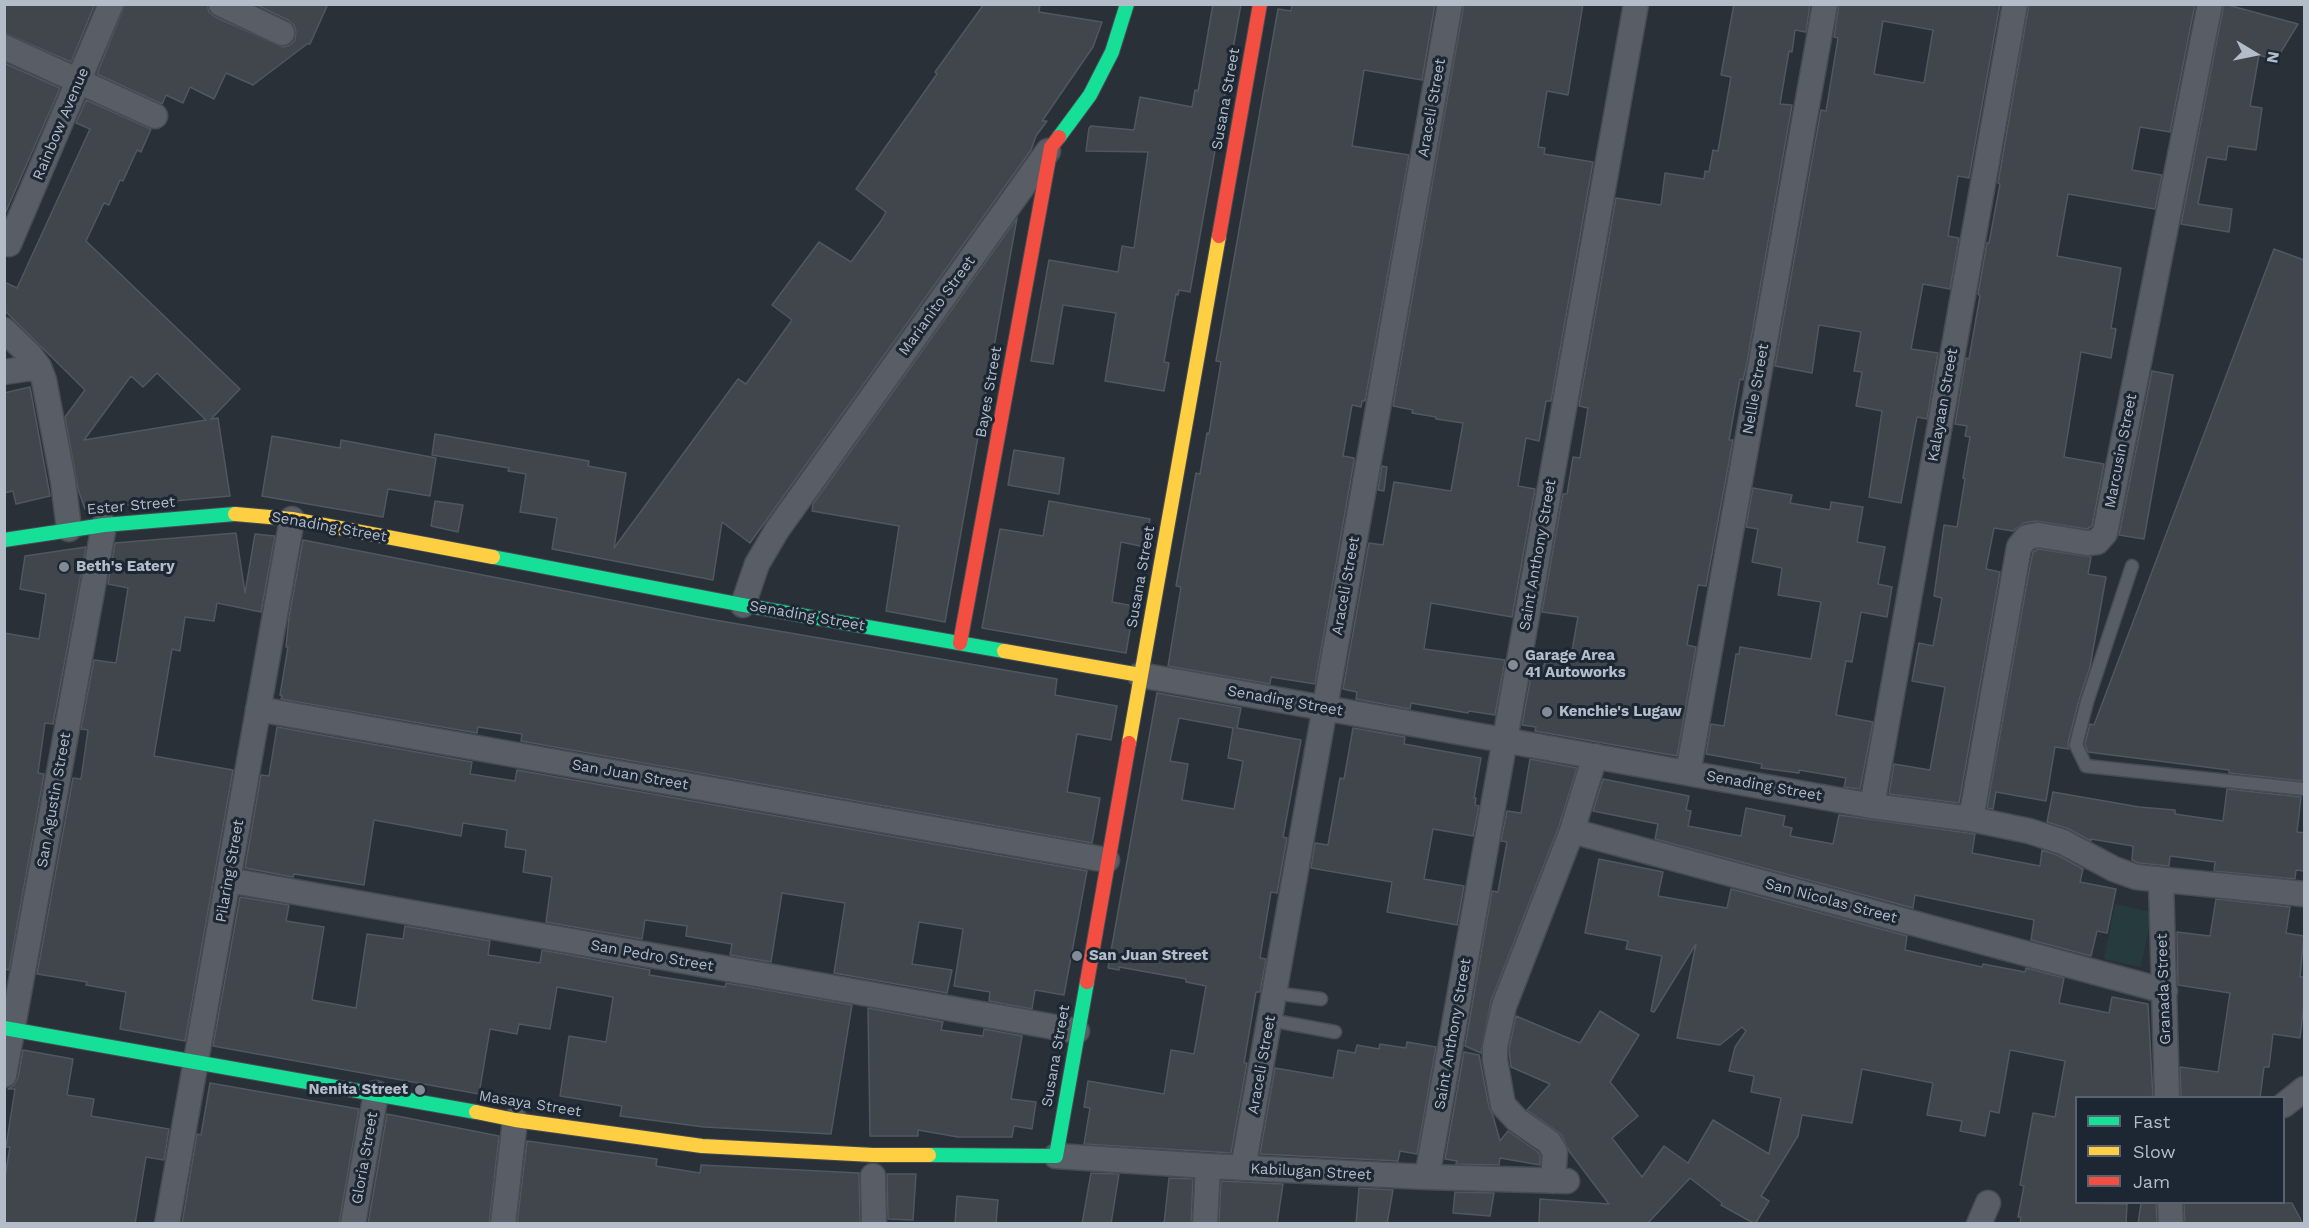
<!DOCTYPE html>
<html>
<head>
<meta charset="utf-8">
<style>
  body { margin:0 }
  #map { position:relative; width:2309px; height:1228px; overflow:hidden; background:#293038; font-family:"Work Sans",sans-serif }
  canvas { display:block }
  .frame { position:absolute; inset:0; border:6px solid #b3bcc9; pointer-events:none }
  .legend { position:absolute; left:2075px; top:1096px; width:210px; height:108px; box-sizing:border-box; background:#1c2733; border:2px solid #58636f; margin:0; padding:8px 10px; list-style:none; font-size:18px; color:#b3bcc9 }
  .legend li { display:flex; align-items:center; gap:12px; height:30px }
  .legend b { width:30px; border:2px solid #58636f }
  .north { position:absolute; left:2225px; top:24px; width:60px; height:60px; -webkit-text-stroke:4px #1c2733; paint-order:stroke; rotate:100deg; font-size:16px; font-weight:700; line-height:24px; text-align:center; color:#b3bcc9 }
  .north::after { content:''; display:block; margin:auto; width:21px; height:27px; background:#b3bcc9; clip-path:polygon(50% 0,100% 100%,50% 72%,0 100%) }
</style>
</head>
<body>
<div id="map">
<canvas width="2309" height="1228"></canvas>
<div class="frame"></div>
<ul class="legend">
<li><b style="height:8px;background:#16e098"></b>Fast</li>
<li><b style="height:8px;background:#ffcf43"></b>Slow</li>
<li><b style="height:8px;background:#f24e42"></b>Jam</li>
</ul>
<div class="north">N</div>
</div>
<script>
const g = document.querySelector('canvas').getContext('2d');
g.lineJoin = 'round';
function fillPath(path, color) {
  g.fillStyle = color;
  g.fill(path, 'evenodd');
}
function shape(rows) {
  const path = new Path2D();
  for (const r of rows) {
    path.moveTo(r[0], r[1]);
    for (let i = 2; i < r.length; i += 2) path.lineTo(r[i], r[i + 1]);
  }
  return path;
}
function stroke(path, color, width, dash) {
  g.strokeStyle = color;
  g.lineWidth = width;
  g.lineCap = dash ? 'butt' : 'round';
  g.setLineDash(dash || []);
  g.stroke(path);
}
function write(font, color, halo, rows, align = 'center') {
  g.font = font + ' "Work Sans",sans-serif';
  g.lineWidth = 6;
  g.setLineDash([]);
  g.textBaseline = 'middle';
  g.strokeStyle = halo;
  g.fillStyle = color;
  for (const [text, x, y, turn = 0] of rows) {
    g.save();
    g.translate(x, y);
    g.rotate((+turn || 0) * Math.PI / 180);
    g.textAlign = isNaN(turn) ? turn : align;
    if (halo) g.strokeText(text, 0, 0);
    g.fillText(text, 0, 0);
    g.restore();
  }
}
fillPath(shape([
  [2115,904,2152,912,2141,967,2104,959]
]), '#263b3e');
const building = shape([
  [4,4,95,4,71,62,4,33,4,4],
  [125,4,207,4,209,12,215,17,283,47,290,45,295,40,296,32,294,25,288,20,255,4,328,4,310,44,307,44,253,85,226,73,214,99,190,87,183,103,166,95,162,104,97,74,125,4],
  [984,4,1040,4,1039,12,1102,22,1093,47,1042,121,1047,121,1036,136,1031,150,750,543,722,522,713,580,552,549,557,518,520,512,526,474,508,471,509,468,432,455,435,434,589,461,588,466,626,473,614,548,738,379,746,384,792,320,772,305,819,242,851,262,881,221,886,212,856,189,937,74,935,72,984,4],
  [1213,4,1241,4,1190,292,1179,290,1178,295,1176,294,1164,362,1169,363,1164,391,1105,381,1116,313,1063,305,1053,364,1031,361,1049,260,1118,272,1122,246,1134,248,1148,152,1086,151,1089,128,1091,126,1134,130,1140,97,1192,107,1195,90,1198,91,1213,4],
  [1292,4,1435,4,1422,80,1364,70,1352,146,1409,155,1365,401,1362,401,1361,407,1352,405,1343,456,1354,458,1354,461,1315,684,1271,677,1270,684,1168,666,1181,587,1176,586,1196,473,1200,474,1207,433,1209,434,1221,362,1216,361,1278,9,1291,11,1292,4],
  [1464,4,1583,4,1568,95,1547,91,1538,147,1545,148,1544,154,1593,162,1551,401,1546,401,1539,441,1526,438,1518,486,1535,489,1512,617,1431,603,1424,649,1505,660,1495,715,1469,711,1468,713,1411,703,1410,709,1356,699,1357,692,1343,689,1369,543,1383,545,1394,482,1451,491,1463,423,1436,419,1436,417,1412,413,1413,410,1393,406,1464,4],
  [1734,4,1810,4,1806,32,1795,30,1792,52,1789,51,1780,104,1792,105,1747,362,1743,380,1740,379,1729,440,1733,440,1706,586,1698,585,1687,645,1696,647,1677,756,1535,731,1536,727,1522,725,1533,665,1544,666,1546,658,1570,662,1578,617,1542,612,1563,494,1567,494,1573,457,1580,458,1588,408,1579,406,1616,198,1661,205,1665,173,1704,179,1705,171,1709,172,1713,150,1718,151,1731,77,1721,75,1734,4],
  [1839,4,2000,4,1969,178,1958,176,1948,236,1959,238,1950,289,1923,284,1911,349,1938,353,1927,419,1917,417,1901,503,1869,497,1882,411,1856,406,1862,372,1854,371,1861,332,1819,325,1812,373,1775,366,1821,110,1826,111,1838,38,1834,37,1839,4],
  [1883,21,1933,30,1924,83,1874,74,1883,21],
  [2029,4,2195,4,2170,132,2140,127,2132,170,2162,175,2155,209,2068,194,2057,256,2121,268,2111,328,2116,329,2111,358,2081,352,2064,457,2104,464,2092,526,2087,529,2036,521,2024,523,2013,531,1994,528,1986,569,2000,572,1959,803,1889,794,1894,764,1930,770,1945,687,1912,681,1919,643,1933,646,1942,598,1934,596,1944,525,1957,527,1965,479,1963,478,1970,437,1965,436,1967,426,1955,424,1966,358,1969,359,1980,296,1978,294,1987,243,1989,243,2000,184,1998,183,2029,4],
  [2224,4,2298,24,2276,60,2259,55,2250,106,2262,108,2256,150,2228,146,2226,160,2207,157,2198,204,2232,209,2229,232,2181,224,2224,4],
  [4,63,60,88,4,216,4,63],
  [86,100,151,129,141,152,137,150,123,181,120,180,109,205,104,203,86,241,240,389,211,419,218,418,230,496,85,509,78,489,65,417,85,390,4,310,4,282,17,288,90,129,76,123,86,100],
  [157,373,206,420,84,440,131,376,143,387,157,373],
  [1017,218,945,622,886,611,899,526,812,511,813,504,1017,218],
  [2274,249,2304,260,2303,781,2229,773,2229,770,2088,752,2085,744,2090,724,2094,725,2274,249],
  [2152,371,2173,375,2144,539,2119,535,2152,371],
  [30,387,50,496,16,504,13,491,4,493,4,393,30,387],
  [272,436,340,448,341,440,436,458,430,496,388,489,383,517,262,496,272,436],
  [1014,450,1064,458,1059,494,1008,485,1014,450],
  [1382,466,1387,467,1384,491,1378,490,1382,466],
  [1753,488,1792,495,1790,503,1830,510,1831,502,1863,507,1857,542,1885,547,1878,584,1892,587,1887,617,1861,612,1852,662,1846,661,1836,715,1873,722,1860,789,1844,787,1846,778,1799,770,1799,773,1761,768,1762,764,1706,754,1711,724,1724,726,1736,654,1739,654,1740,647,1811,659,1821,602,1778,595,1782,568,1752,562,1758,529,1746,527,1753,488],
  [435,501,463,505,458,532,431,526,435,501],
  [1049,501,1150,519,1145,547,1121,542,1112,602,1134,606,1126,653,982,628,1000,529,1043,536,1049,501],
  [236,533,245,593,255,534,275,536,261,612,217,603,214,621,185,617,180,651,172,649,154,756,233,770,185,1041,120,1029,126,992,86,985,87,982,37,974,73,778,81,779,88,730,81,729,94,660,116,663,128,588,108,584,115,543,236,533],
  [303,540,709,619,1057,679,1055,695,1117,706,1111,740,1077,734,1067,792,1100,798,1092,843,521,741,522,734,478,727,477,733,281,699,282,696,280,695,288,647,286,647,289,617,303,540],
  [86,547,53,724,45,723,38,773,44,774,9,970,4,969,4,633,39,639,46,594,20,589,25,556,86,547],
  [2038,549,2091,557,2088,574,2106,577,2090,667,2079,700,2068,743,2069,749,2055,747,2046,801,1996,792,1993,809,1987,808,2028,577,2033,552,2038,549],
  [1157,693,1241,708,1237,728,1301,740,1283,837,1287,838,1277,893,1271,892,1260,958,1266,959,1260,992,1256,992,1244,1063,1247,1063,1231,1153,1084,1144,1090,1108,1084,1107,1088,1081,1164,1094,1171,1050,1194,1054,1206,986,1186,982,1186,979,1119,967,1119,970,1108,968,1157,693],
  [1179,718,1233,728,1228,758,1243,761,1234,809,1182,800,1188,764,1170,761,1179,718],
  [277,727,472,762,470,774,515,781,517,770,1087,871,1064,995,1035,990,1032,1009,989,1001,990,992,954,986,963,929,919,922,912,964,952,970,947,993,834,973,845,903,782,893,771,962,730,955,732,944,686,936,687,926,645,920,642,939,546,922,552,877,523,872,526,850,505,847,507,830,463,823,461,836,374,820,364,885,294,874,293,877,245,868,261,775,269,776,277,727],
  [1353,728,1405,737,1404,744,1481,758,1474,798,1476,798,1475,805,1479,806,1473,836,1433,829,1424,879,1464,886,1457,925,1387,912,1392,882,1311,868,1315,843,1328,845,1340,778,1344,779,1353,728],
  [1530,759,1577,768,1559,826,1491,1001,1481,1053,1465,1046,1492,891,1498,892,1507,842,1501,841,1507,811,1521,813,1530,759],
  [1603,779,1689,796,1686,810,1691,811,1688,826,1741,836,1746,808,1785,816,1783,826,1792,828,1790,836,1833,844,1839,815,1975,834,1972,853,2040,866,2042,850,2057,855,2083,869,2080,882,2116,889,2107,933,2097,931,2091,956,2031,940,2034,920,1915,895,1913,908,1655,839,1658,824,1593,811,1603,779],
  [2227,789,2301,797,2297,832,2304,833,2304,871,2296,870,2295,879,2214,871,2215,862,2170,856,2169,866,2139,863,2132,860,2133,846,2091,839,2091,841,2069,829,2047,822,2053,792,2139,807,2175,810,2175,814,2223,821,2227,789],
  [1599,859,1663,872,1658,896,1727,908,1731,889,1907,936,1905,950,1982,967,1983,964,2025,972,2026,968,2064,978,2059,1003,2109,1013,2112,997,2148,1004,2153,1098,2076,1098,2076,1203,2127,1204,2126,1224,2020,1224,2021,1217,2018,1217,2024,1186,2020,1185,2033,1113,2055,1117,2065,1061,2010,1050,1999,1113,1990,1111,1985,1136,1960,1131,1962,1121,1927,1115,1933,1083,1862,1069,1852,1123,1802,1115,1798,1136,1761,1196,1769,1201,1755,1224,1721,1205,1722,1203,1690,1178,1647,1224,1539,1224,1540,1199,1609,1204,1569,1151,1561,1134,1527,1110,1550,1084,1511,1067,1509,1049,1516,1016,1580,1043,1600,1011,1639,1035,1610,1082,1638,1116,1612,1138,1642,1177,1664,1146,1688,1163,1713,1120,1769,1154,1781,1098,1751,1092,1754,1076,1729,1071,1735,1047,1746,1031,1742,1027,1720,1045,1677,1038,1696,944,1654,1012,1651,1011,1662,956,1626,949,1628,941,1585,933,1599,859],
  [240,897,289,905,286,921,324,927,312,1000,356,1008,367,934,403,939,405,926,490,941,488,955,540,963,542,950,650,970,649,975,725,987,726,983,852,1005,831,1134,704,1127,620,1116,622,1106,560,1096,569,1036,606,1042,613,997,557,987,550,1029,519,1024,517,1034,490,1029,479,1094,213,1046,240,897],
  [2216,899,2290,907,2286,933,2304,936,2300,977,2304,977,2304,1004,2300,1038,2273,1034,2269,1067,2264,1067,2260,1098,2181,1098,2180,1067,2218,1072,2230,993,2178,985,2177,932,2210,936,2216,899],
  [868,1008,943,1022,941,1030,983,1036,984,1029,1022,1036,1011,1099,1036,1102,1032,1129,1014,1126,1012,1137,958,1137,918,1130,918,1136,870,1136,868,1008],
  [1407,1042,1436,1047,1417,1154,1400,1151,1398,1161,1260,1154,1275,1068,1333,1078,1338,1050,1355,1053,1357,1045,1379,1049,1380,1044,1406,1048,1407,1042],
  [23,1050,73,1059,67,1095,94,1099,91,1116,169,1129,164,1160,146,1157,135,1224,4,1224,4,1182,10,1147,6,1147,15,1089,8,1089,14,1085,18,1078,23,1050],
  [1464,1052,1479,1055,1489,1107,1493,1116,1500,1141,1508,1131,1538,1152,1540,1155,1540,1165,1500,1158,1499,1165,1456,1164,1457,1161,1445,1159,1464,1052],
  [210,1083,359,1109,339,1224,182,1224,197,1134,201,1135,210,1083],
  [387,1114,499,1136,489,1224,368,1224,387,1114],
  [527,1141,657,1159,656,1166,700,1173,701,1165,859,1173,860,1224,517,1224,527,1141],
  [1091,1173,1119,1174,1111,1224,1082,1224,1091,1173],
  [887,1174,916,1174,913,1220,888,1219,887,1174],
  [1169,1178,1193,1179,1191,1224,1164,1224,1169,1178],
  [1221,1181,1283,1184,1277,1224,1219,1224,1221,1181],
  [1359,1188,1393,1190,1387,1224,1356,1224,1359,1188],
  [1455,1192,1494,1193,1490,1216,1453,1213,1455,1192],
  [957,1196,998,1200,996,1224,955,1224,957,1196],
  [2141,1203,2156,1203,2157,1224,2138,1224,2141,1203],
  [2184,1203,2292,1203,2303,1224,2185,1224,2184,1203]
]);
fillPath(building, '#40464c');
stroke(building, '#51575f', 1.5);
const lane = shape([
  [2132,566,2087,702,2076,745,2086,766,2304,789],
  [1274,993,1321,999],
  [1270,1020,1335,1032]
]);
const street = shape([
  [221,4,282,33],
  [4,47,155,116],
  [9,244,111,4],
  [4,330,30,355,39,367,44,380,63,481,69,529],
  [4,372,39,367],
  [743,605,757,564,777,530,1048,151],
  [1140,675,1872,806,1971,819,2029,831,2063,842,2114,869,2136,877,2304,894],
  [258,709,1107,860],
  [1688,773,1825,4],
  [1872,806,2015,4],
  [1971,819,2019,547,2027,537,2038,535,2087,543,2097,542,2105,533,2210,4],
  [1572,831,2165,991],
  [228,880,1077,1031],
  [2161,880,2167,1098],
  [4,1075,104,525],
  [2284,1105,2304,1089],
  [1056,1156,1208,1166,1427,1177,1567,1181],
  [1243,1168,1450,4],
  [873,1176,874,1224],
  [1427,1177,1636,4],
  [1553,1181,1555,1152,1549,1142,1517,1120,1503,1105,1495,1060,1495,1047,1504,1006,1572,831,1595,756],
  [2170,1202,2171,1224],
  [167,1224,292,519],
  [353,1224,376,1093],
  [503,1224,515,1120],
  [1205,1224,1208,1166],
  [1979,1224,1988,1203]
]);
const fast = shape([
  [1059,137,1090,95,1112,52,1127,4],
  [4,540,104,525,235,514],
  [493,557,743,605,1004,651],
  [4,1028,476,1112],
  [929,1155,1056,1156,1087,982]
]);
const slow = shape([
  [235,514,292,519,493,557],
  [1004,651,1140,675],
  [1129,743,1219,236],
  [476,1112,515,1120,702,1146,873,1155,929,1155]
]);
const jam = shape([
  [1219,236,1260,4],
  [960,643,1051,147,1059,137],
  [1087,982,1129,743]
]);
stroke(lane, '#474c53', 15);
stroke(street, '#474c53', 27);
stroke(fast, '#474c53', 16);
stroke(slow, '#474c53', 16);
stroke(jam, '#474c53', 16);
stroke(lane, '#595e66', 12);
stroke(street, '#595e66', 24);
stroke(fast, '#16e098', 14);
stroke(slow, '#ffcf43', 14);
stroke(jam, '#f24e42', 14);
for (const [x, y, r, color] of [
  [64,567,6,"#838b96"],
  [1513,665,6,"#838b96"],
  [1547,712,6,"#838b96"],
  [1077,956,6,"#838b96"],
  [420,1090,6,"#838b96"]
]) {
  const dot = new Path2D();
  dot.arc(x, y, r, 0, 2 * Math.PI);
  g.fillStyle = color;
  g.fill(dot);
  stroke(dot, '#1c2733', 2);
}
write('15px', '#b3bcc9', '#1c2733', [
  ["Susana Street",1226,99,-80],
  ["Araceli Street",1432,108,-80],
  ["Rainbow Avenue",61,124,-67],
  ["Marianito Street",937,306,-54],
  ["Nellie Street",1756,389,-80],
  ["Bayes Street",989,392,-80],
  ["Kalayaan Street",1943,405,-80],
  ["Marcusin Street",2121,451,-79],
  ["Ester Street",131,506,-5],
  ["Senading Street",329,527,10],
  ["Saint Anthony Street",1538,555,-80],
  ["Susana Street",1141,577,-80],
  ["Araceli Street",1346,586,-80],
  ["Senading Street",807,616,10],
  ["Senading Street",1285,701,10],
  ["San Juan Street",630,775,10],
  ["Senading Street",1764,786,10],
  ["San Agustin Street",54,800,-80],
  ["Pilaring Street",230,871,-80],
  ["San Nicolas Street",1831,901,15],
  ["San Pedro Street",652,956,10],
  ["Granada Street",2164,989,-92],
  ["Saint Anthony Street",1453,1034,-80],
  ["Susana Street",1056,1056,-80],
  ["Araceli Street",1262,1065,-80],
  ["Masaya Street",530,1104,9],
  ["Gloria Street",365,1158,-80],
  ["Kabilugan Street",1311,1172,3]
]);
write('bold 15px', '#b3bcc9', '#1c2733', [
  ["Beth's Eatery",76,567],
  ["Garage Area",1525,656],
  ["41 Autoworks",1525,673],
  ["Kenchie's Lugaw",1559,712],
  ["San Juan Street",1089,956],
  ["Nenita Street",408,1090,"right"]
], 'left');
</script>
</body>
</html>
